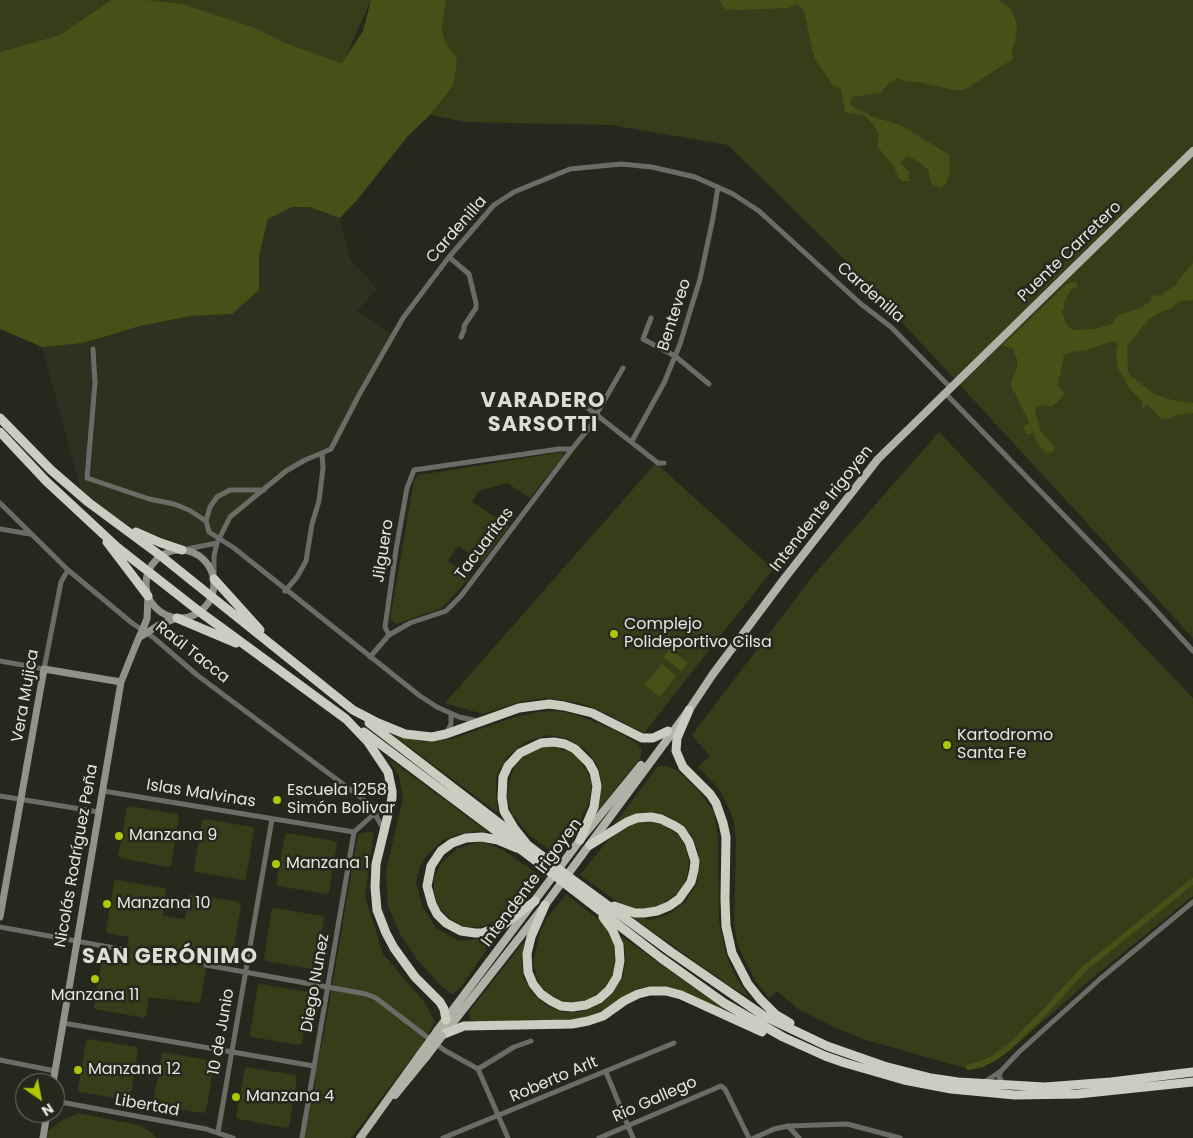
<!DOCTYPE html>
<html>
<head>
<meta charset="utf-8">
<style>
  body { margin:0 }
  #map { position:relative; width:1193px; height:1138px; overflow:hidden; background:#26281e; font-family:Poppins,sans-serif }
  canvas { display:block }
  .north { position:absolute; left:15px; top:1073px; width:50px; height:50px; box-sizing:border-box; background:#26281e; border:1px solid #72746b; border-radius:50%; rotate:147deg; font-size:14px; font-weight:700; line-height:20px; text-align:center; color:#e4e5de }
  .north::after { content:''; display:block; margin:auto; width:18px; height:22px; background:#afc506; clip-path:polygon(50% 0,100% 100%,50% 72%,0 100%) }
</style>
</head>
<body>
<div id="map">
<canvas width="1193" height="1138"></canvas>
<div class="north">N</div>
</div>
<script>
const g = document.querySelector('canvas').getContext('2d');
g.lineJoin = 'round';
function fillPath(path, color) {
  g.fillStyle = color;
  g.fill(path, 'evenodd');
}
function shape(rows) {
  const path = new Path2D();
  for (const r of rows) {
    if (r.length === 3) {
      path.moveTo(r[0] + r[2], r[1]);
      path.arc(r[0], r[1], r[2], 0, 2 * Math.PI);
      continue;
    }
    path.moveTo(r[0], r[1]);
    for (let i = 2; i < r.length; i += 2) path.lineTo(r[i], r[i + 1]);
  }
  return path;
}
function stroke(path, color, width, dash) {
  g.strokeStyle = color;
  g.lineWidth = width;
  g.lineCap = dash ? 'butt' : 'round';
  g.setLineDash(dash || []);
  g.stroke(path);
}
function write(font, color, halo, rows, align = 'center') {
  g.font = font + ' Poppins,sans-serif';
  g.lineWidth = 5;
  g.setLineDash([]);
  g.textBaseline = 'middle';
  g.strokeStyle = halo;
  g.fillStyle = color;
  for (const [text, x, y, turn = 0] of rows) {
    g.save();
    g.translate(x, y);
    g.rotate((+turn || 0) * Math.PI / 180);
    g.textAlign = isNaN(turn) ? turn : align;
    if (halo) g.strokeText(text, 0, 0);
    g.fillText(text, 0, 0);
    g.restore();
  }
}
fillPath(shape([
  [292,207,309,207,340,218,350,259,377,289,357,311,392,335,331,449,286,471,230,517,219,539,182,550,155,541,83,498,42,347,83,343,140,326,190,316,232,314,259,290,259,256,268,219]
]), '#2d3120');
fillPath(shape([
  [0,0,111,0,60,35,0,52],
  [127,0,371,0,343,63],
  [446,0,1193,0,1193,638,841,256,728,145,611,125,466,122,430,115,453,86,454,54,445,41,442,30],
  [939,432,1193,698,1193,896,1096,975,1009,1051,994,1062,976,1068,968,1069,866,1040,840,1030,798,1009,777,991,769,998,757,983,744,959,737,943,734,923,736,839,734,823,730,810,719,789,698,767,710,756,692,735,812,577],
  [563,452,563,456,530,498,507,483,479,491,472,502,509,526,482,562,458,546,448,561,470,577,442,608,396,624,390,619,414,480,419,475],
  [656,463,773,569,644,733,605,713,583,704,563,700,545,698,520,702,483,714,445,703],
  [559,711,577,715,612,729,637,743,642,749,640,758,597,812,602,785,598,766,586,750,569,739,548,735,527,741,508,756,496,777,496,796,498,813,388,731,423,742,452,739,515,717,540,712],
  [541,747,555,747,575,754,585,768,592,784,589,802,578,825,557,856,528,834,512,814,507,800,508,785,514,767,526,754],
  [388,758,488,832,477,831,457,835,443,840,427,855,420,866,416,882,422,906,436,928,459,941,481,938,499,931,464,983,453,995,440,985,416,958,400,934,388,906,386,871,403,798,399,776],
  [658,766,668,766,679,772,699,791,714,812,718,837,719,921,726,955,737,979,750,998,727,984,631,916,651,920,669,914,685,902,696,885,700,865,698,850,692,835,679,823,666,815,651,812,634,815,613,826],
  [129,806,177,814,179,817,171,865,168,867,120,858,118,856,127,807],
  [204,819,253,827,254,830,246,878,244,880,195,872,194,869,202,821],
  [638,822,653,822,664,825,678,835,685,846,689,861,687,878,678,893,660,906,640,910,618,902,580,875,605,844,621,829],
  [374,831,365,896,383,954,425,1003,435,1022,423,1043,351,1138,300,1138,302,1118,313,1095,316,1079,314,1079,324,1033,358,834],
  [287,833,335,841,337,844,329,892,326,894,278,886,276,883,285,835],
  [481,841,503,850,542,877,517,906,503,917,485,926,466,928,452,920,439,907,434,892,434,878,442,862,458,848],
  [116,880,165,888,166,891,163,916,185,919,189,896,191,894,239,902,241,905,233,953,230,955,209,952,200,1003,149,997,146,1016,144,1018,95,1009,94,1007,102,958,104,957,124,960,129,937,107,933,106,930,114,882],
  [566,894,604,924,613,940,615,954,614,974,603,991,589,999,573,1003,558,1000,546,992,539,984,533,963,540,932,547,918],
  [274,908,323,916,324,919,316,967,314,969,265,961,264,958,272,909],
  [621,936,727,1011,674,989,656,986,639,988,596,1014,580,1019,477,1022,470,1019,468,1013,526,939,522,962,523,977,534,995,547,1006,563,1012,581,1012,599,1004,612,993,623,977,626,960,624,944],
  [260,984,309,992,310,995,302,1043,300,1045,251,1037,250,1034,258,985],
  [88,1039,137,1047,138,1050,130,1098,128,1100,79,1092,78,1089,86,1041],
  [164,1052,212,1061,214,1063,206,1111,203,1113,155,1105,153,1102,162,1054],
  [247,1067,295,1075,297,1078,289,1126,286,1128,238,1119,236,1117,245,1068],
  [78,1113,139,1125,152,1133,156,1138,46,1138,47,1132,61,1121]
]), '#373d19');
fillPath(shape([
  [111,0,145,0,182,4,255,28,287,44,342,63,363,31,371,0,446,0,442,30,445,41,454,54,457,61,453,86,430,115,408,136,357,200,340,218,309,207,292,207,268,219,259,256,259,290,232,314,190,316,140,326,83,343,42,347,0,329,0,52,60,35],
  [719,0,999,0,1009,7,1015,18,1017,27,1015,41,1012,50,1013,59,964,90,953,90,919,82,907,82,898,78,890,82,880,93,852,97,850,105,873,117,901,125,949,155,950,170,947,182,941,188,932,184,929,177,929,171,923,165,914,159,907,157,900,163,909,171,908,178,912,181,902,181,898,177,894,167,877,146,879,135,874,125,864,115,845,112,841,89,833,85,816,61,812,49,804,10,797,4,788,8,739,10,725,9],
  [1193,263,1193,300,1178,302,1172,308,1161,312,1148,320,1127,346,1128,372,1131,376,1154,394,1172,400,1193,403,1193,413,1175,415,1170,419,1161,418,1147,404,1142,408,1142,401,1129,388,1117,366,1116,351,1118,343,1112,341,1087,350,1072,352,1064,355,1060,376,1058,379,1058,386,1065,394,1052,407,1044,405,1037,406,1035,412,1041,432,1055,447,1053,453,1045,452,1038,444,1033,433,1027,434,1023,428,1029,422,1015,393,1011,389,1012,379,1017,368,1017,359,1013,349,1003,345,1068,283,1076,282,1078,286,1071,290,1063,303,1065,308,1062,311,1066,323,1072,330,1095,329,1112,324,1118,315,1138,309,1151,301,1152,295,1159,296,1176,285,1180,278],
  [670,649,688,663,681,671,663,657],
  [662,664,676,676,660,697,645,685]
]), '#475016');
stroke(shape([
  [969,1067,982,1064,994,1058,1009,1047,1040,1017,1084,969,1193,881]
]), '#475016', 6);
stroke(shape([
  [449,257,469,274,476,303,476,308,464,326,464,330,461,337],
  [651,318,643,339,675,356,709,384],
  [93,349,95,383,87,478,149,499,174,504,189,510,206,521],
  [945,393,1149,603,1193,651],
  [575,398,658,463,664,463],
  [596,415,623,368],
  [632,441,664,383,680,344,700,279,713,218,718,187],
  [264,490,230,490,217,497,210,507,206,521,209,532,234,548,420,696,437,707,459,717,478,721],
  [0,503,68,570,132,623,154,638,197,675,363,799,372,809,384,830],
  [0,529,30,534],
  [182,550,217,543],
  [214,579,214,556,217,543,230,517,286,471,305,460,322,453],
  [285,591,297,577,306,561,312,524,319,501,323,468,322,453,331,449,359,395,403,318,449,257,494,205,514,192,570,169,621,164,652,167,695,177,733,194,759,211,861,304,891,327,951,388],
  [389,635,385,627,396,550,407,488,414,470,559,449,572,449],
  [370,657,389,635,410,623,446,611,461,596,572,449,598,417],
  [0,661,44,669,61,582,68,570],
  [447,732,451,724,451,714],
  [103,791,354,832],
  [0,796,99,812],
  [354,832,374,814,390,806],
  [0,927,125,950],
  [206,965,366,994,376,998,444,1050,478,1069],
  [63,1023,314,1066],
  [0,1060,55,1071],
  [1001,1071,1019,1052,1100,979,1193,902],
  [606,1072,633,1138],
  [986,1081,1001,1071,999,1077,1003,1083],
  [55,1101,206,1129,233,1138],
  [788,1126,799,1138],
  [218,1132,272,819],
  [302,1138,354,832],
  [443,1138,674,1043],
  [508,1138,478,1069,514,1047,531,1041],
  [599,1138,721,1086,725,1089,749,1138],
  [754,1138,774,1129,788,1126,847,1124,900,1138]
]), '#6b6c67', 5);
stroke(shape([
  [180,584,34],
  [140,637,159,625,177,618],
  [0,917,44,669,121,682],
  [53,1083,121,682,135,647,147,619,148,596],
  [43,1138,47,1113]
]), '#91938a', 7);
stroke(shape([
  [437,1031,580,840,641,765],
  [444,1034,545,905,689,710,713,674,784,579,878,459,1193,151],
  [395,1095,426,1057],
  [360,1138,421,1053]
]), '#afb2a6', 8);
stroke(shape([
  [0,418,51,470,88,502,161,556,353,710,378,723,405,734,432,737,446,734,519,708,549,704,564,706,592,713,642,738,653,738,668,731],
  [0,432,46,481,117,547,200,612,346,719,368,742,388,772,392,791,392,798,376,864,375,887,377,910,386,933,394,948,415,977,440,1002,444,1009,446,1020],
  [136,532,161,543,182,550],
  [107,542,148,596],
  [214,579,260,630],
  [177,618,236,643],
  [689,710,677,738,676,751,683,767,710,794,716,803,723,823,726,837,725,899,726,926,732,953,748,984,760,999,775,1014,790,1023],
  [369,723,542,856],
  [364,732,536,861],
  [526,843,514,828,504,811,502,798,503,777,508,766,520,753,541,743,554,742,565,744,575,749,589,763,594,772,597,786,594,807,580,840],
  [590,845,627,822,637,818,651,817,661,819,675,826,681,830,689,842,695,861,694,870,691,882,679,899,669,906,657,911,644,913,635,913,614,906],
  [517,848,498,840,482,837,466,838,452,843,441,851,431,866,427,886,432,904,437,914,446,923,461,931,475,933,482,933,502,926,535,901],
  [577,883,671,952,764,1016,827,1046,884,1066,931,1078,958,1082,1045,1087,1111,1082,1193,1072],
  [572,889,661,958,724,1003,783,1037,825,1056,845,1063,904,1080,951,1089,1015,1095,1078,1094,1193,1082],
  [545,905,531,937,527,954,528,972,533,984,541,994,551,1001,561,1006,572,1007,586,1005,599,999,609,990,617,977,620,961,619,945,612,929,603,917],
  [444,1034,464,1026,572,1024,588,1021,603,1016,624,1001,638,994,650,991,666,991,681,995,762,1032]
]), '#cacdbf', 9);
stroke(shape([
  [421,1053,437,1031],
  [426,1057,442,1036]
]), '#afb2a6', 8);
stroke(shape([
  [542,856,577,883],
  [536,861,572,889]
]), '#cacdbf', 9);
for (const [x, y, r, color] of [
  [614,634,5,"#afc506"],
  [947,745,5,"#afc506"],
  [277,800,5,"#afc506"],
  [119,836,5,"#afc506"],
  [276,864,5,"#afc506"],
  [107,904,5,"#afc506"],
  [95,979,5,"#afc506"],
  [78,1070,5,"#afc506"],
  [236,1097,5,"#afc506"]
]) {
  const dot = new Path2D();
  dot.arc(x, y, r, 0, 2 * Math.PI);
  g.fillStyle = color;
  g.fill(dot);
  stroke(dot, '#26281e', 2);
}
write('16px', '#e4e5de', '#26281e', [
  ["Cardenilla",457,230,-49],
  ["Puente Carretero",1070,252,-44],
  ["Cardenilla",870,293,41],
  ["Benteveo",675,315,-72],
  ["Intendente Irigoyen",822,509,-52],
  ["Tacuaritas",485,544,-53],
  ["Jilguero",384,551,-81],
  ["Raúl Tacca",192,653,38],
  ["Vera Mujica",26,696,-80],
  ["Islas Malvinas",201,794,9],
  ["Nicolás Rodríguez Peña",77,856,-80],
  ["Intendente Irigoyen",532,883,-53],
  ["Diego Nunez",316,983,-80],
  ["10 de Junio",222,1032,-80],
  ["Roberto Arlt",554,1080,-23],
  ["Rio Gallego",655,1100,-24],
  ["Libertad",147,1106,10]
]);
write('16px', '#e4e5de', '#26281e', [
  ["Complejo",624,625],
  ["Polideportivo Cilsa",624,643],
  ["Kartodromo",957,736],
  ["Santa Fe",957,754],
  ["Escuela 1258",287,791],
  ["Simón Bolivar",287,809],
  ["Manzana 9",129,836],
  ["Manzana 1",286,864],
  ["Manzana 10",117,904],
  ["Manzana 11",95,996,"center"],
  ["Manzana 12",88,1070],
  ["Manzana 4",246,1097]
], 'left');
g.letterSpacing = '1px';
write('bold 21px', '#dbded0', '#26281e', [
  ["VARADERO",543,402],
  ["SARSOTTI",543,426],
  ["SAN GERÓNIMO",170,958]
]);
g.letterSpacing = '0px';
</script>
</body>
</html>
